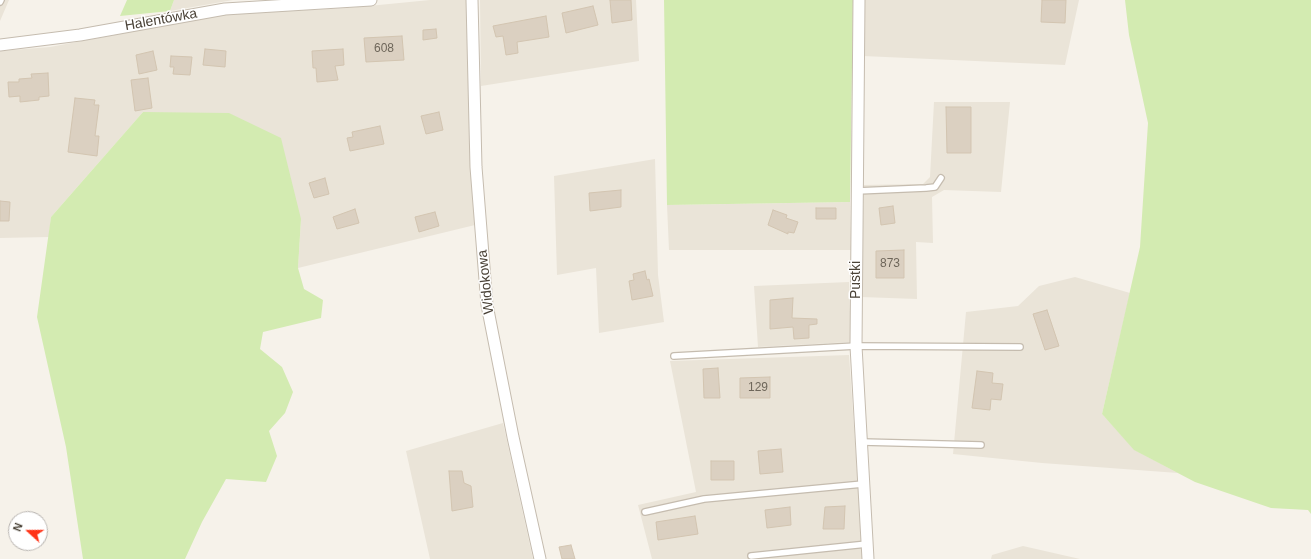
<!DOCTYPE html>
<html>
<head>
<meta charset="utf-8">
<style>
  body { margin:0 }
  #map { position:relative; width:1311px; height:559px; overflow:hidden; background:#f6f2ea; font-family:Arial,sans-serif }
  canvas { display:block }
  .north { position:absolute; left:8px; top:511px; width:40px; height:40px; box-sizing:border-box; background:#fff; border:1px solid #b7b3af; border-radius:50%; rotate:291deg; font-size:11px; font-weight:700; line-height:16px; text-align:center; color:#4a4237 }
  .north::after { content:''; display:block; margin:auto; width:14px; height:18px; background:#ff3317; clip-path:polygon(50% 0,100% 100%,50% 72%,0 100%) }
</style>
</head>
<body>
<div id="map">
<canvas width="1311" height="559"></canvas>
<div class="north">N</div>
</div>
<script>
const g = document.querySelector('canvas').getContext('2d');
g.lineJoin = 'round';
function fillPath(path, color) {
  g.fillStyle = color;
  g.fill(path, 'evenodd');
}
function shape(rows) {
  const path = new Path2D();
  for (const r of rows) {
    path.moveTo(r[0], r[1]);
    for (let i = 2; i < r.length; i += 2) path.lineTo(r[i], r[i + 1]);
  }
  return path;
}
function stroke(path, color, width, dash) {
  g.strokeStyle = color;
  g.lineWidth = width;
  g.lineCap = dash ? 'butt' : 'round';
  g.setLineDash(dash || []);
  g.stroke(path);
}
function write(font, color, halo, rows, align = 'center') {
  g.font = font + ' Arial,sans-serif';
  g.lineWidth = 3;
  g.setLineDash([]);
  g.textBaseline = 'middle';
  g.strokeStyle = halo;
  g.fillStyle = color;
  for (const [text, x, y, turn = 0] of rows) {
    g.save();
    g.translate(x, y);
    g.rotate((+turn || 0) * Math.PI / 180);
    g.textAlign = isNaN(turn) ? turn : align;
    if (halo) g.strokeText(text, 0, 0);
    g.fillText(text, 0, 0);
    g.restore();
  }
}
fillPath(shape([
  [0,0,9,0,0,21],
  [174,0,233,0,170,11],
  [430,0,467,0,475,225,298,268,301,219,143,112,51,217,49,237,0,238,0,51,50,47,226,14,348,8],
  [480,0,636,0,639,61,481,86],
  [865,0,1079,0,1065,65,863,56],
  [934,102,1010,102,1001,192,944,190,932,197,933,243,916,242,917,299,861,297,864,185,923,184,930,177],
  [655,159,658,275,664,322,599,333,596,268,557,275,554,176],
  [850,202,851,250,669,250,667,205],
  [1075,277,1130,293,1102,414,1135,450,1178,473,1042,463,953,454,966,312,1018,306,1039,286],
  [849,282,851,342,758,347,754,286],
  [849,355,863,559,652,559,638,505,696,492,670,361],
  [503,423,533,559,430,559,406,451],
  [1023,546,1080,559,991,559,992,555]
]), '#eae4d8');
fillPath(shape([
  [127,0,174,0,170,11,120,16],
  [664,0,853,0,850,202,667,205],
  [1125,0,1311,0,1311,514,1308,510,1271,508,1195,482,1134,450,1102,414,1140,247,1148,123,1129,35],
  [143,112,229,113,281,138,301,219,298,268,304,289,323,300,321,318,263,332,260,349,282,367,293,392,285,413,269,431,277,456,266,482,226,479,202,522,185,559,83,559,66,447,37,317,51,217]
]), '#d3ebb1');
const building = shape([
  [610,0,631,0,632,20,612,23,610,0],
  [1042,0,1066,0,1065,23,1041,22,1042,0],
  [593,6,598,25,566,33,562,13,593,6],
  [546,16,549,37,517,42,518,53,506,55,503,36,496,37,493,26,546,16],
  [436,29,437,38,423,40,423,30,436,29],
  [402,36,404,60,366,62,364,38,402,36],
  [205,49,226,51,225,67,203,65,205,49],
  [343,49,344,65,335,66,338,80,317,82,316,68,313,68,312,51,343,49],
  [153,51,157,70,139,74,136,55,153,51],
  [171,56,192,57,190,75,173,74,174,67,170,67,171,56],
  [48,73,49,96,39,97,39,100,20,102,20,96,9,97,8,82,19,82,19,79,32,78,31,74,48,73],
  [148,78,152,108,135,111,131,80,148,78],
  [75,98,95,100,94,105,99,105,95,136,99,136,97,156,68,152,75,98],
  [946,107,971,107,971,153,947,153,946,107],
  [439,112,443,130,426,134,421,116,439,112],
  [380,126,384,144,350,151,347,138,353,137,352,132,380,126],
  [325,178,329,194,314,198,309,183,325,178],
  [621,190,621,207,590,211,589,193,621,190],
  [0,201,10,202,9,221,0,221,0,201],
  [893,206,895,223,881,225,879,208,893,206],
  [816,208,836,208,836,219,816,219,816,208],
  [355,209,359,223,337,229,333,217,355,209],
  [773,210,787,215,786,218,798,222,794,233,788,232,788,234,768,225,773,210],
  [435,212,439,226,419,232,415,217,435,212],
  [904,250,904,278,876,278,876,251,904,250],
  [645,271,647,280,649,279,653,296,632,300,629,281,634,280,633,274,645,271],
  [793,298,792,318,817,319,817,324,809,325,809,338,794,339,793,327,770,329,770,300,793,298],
  [1047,310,1059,346,1045,350,1033,314,1047,310],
  [718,368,720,398,704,398,703,369,718,368],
  [977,371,993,373,992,383,1003,384,1001,400,991,399,990,410,972,408,977,371],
  [770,377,770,398,740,398,740,378,770,377],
  [781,449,783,472,760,474,758,451,781,449],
  [711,461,734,461,734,480,711,480,711,461],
  [449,471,462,471,464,483,471,486,473,507,452,511,449,471],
  [845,506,844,529,823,529,825,507,845,506],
  [790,507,791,525,767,528,765,510,790,507],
  [695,516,698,534,658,540,656,522,695,516],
  [571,545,575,559,562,559,559,547,571,545]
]);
fillPath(building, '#dbd0c1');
stroke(building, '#d3c5b1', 1);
const lane = shape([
  [0,2,1,0],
  [857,191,926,188,935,187,941,178],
  [674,356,856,346,1020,347],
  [862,442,981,445],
  [645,512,704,499,863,484],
  [751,556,867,544]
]);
const street = shape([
  [472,0,476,167,487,305,513,437,540,559],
  [859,0,856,346,868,559],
  [0,45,80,35,225,9,371,0]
]);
stroke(lane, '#c5bcaf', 8);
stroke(street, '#c5bcaf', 13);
stroke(lane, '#fff', 5.5);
stroke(street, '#fff', 11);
write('12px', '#6e665a', null, [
  ["608",384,49],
  ["873",890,264],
  ["129",758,388]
]);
write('14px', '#4a4237', '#fff', [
  ["Halentówka",161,20,-10],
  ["Pustki",856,280,-90],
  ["Widokowa",486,282,-96]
]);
</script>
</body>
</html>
